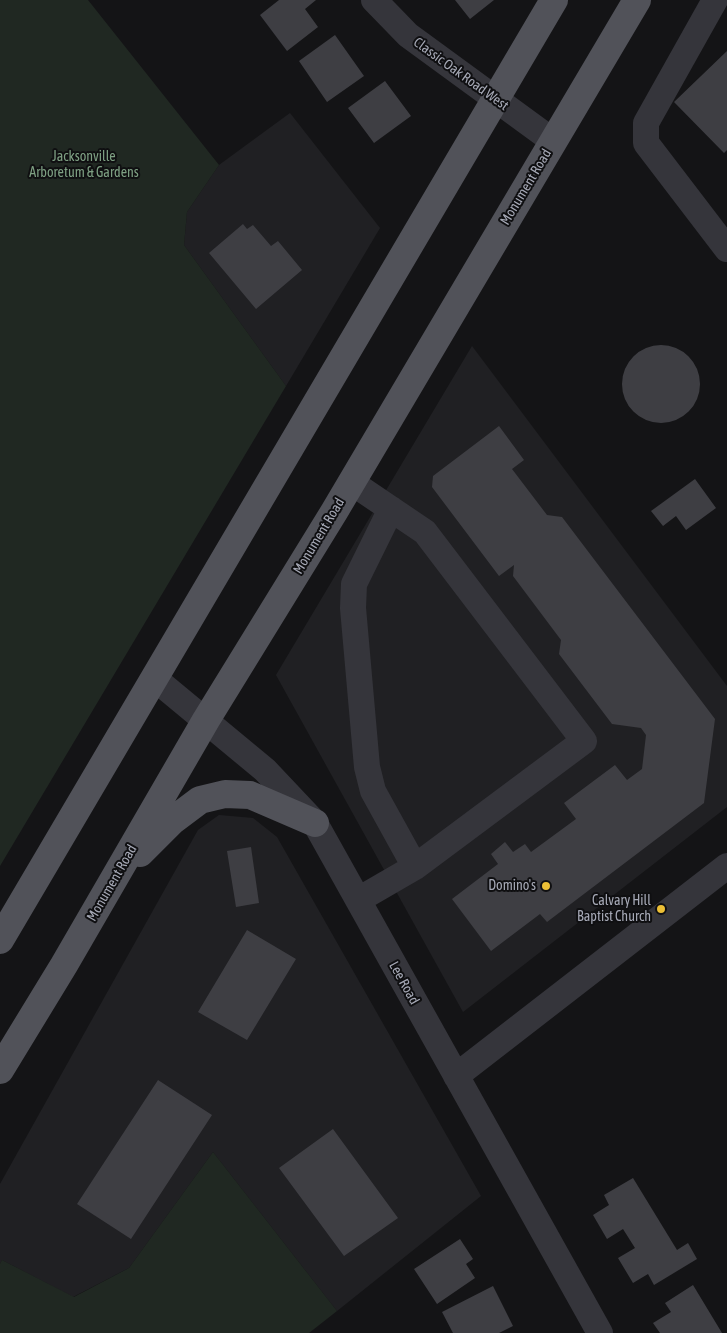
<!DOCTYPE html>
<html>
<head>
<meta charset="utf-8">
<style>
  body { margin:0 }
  canvas { display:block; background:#141416 }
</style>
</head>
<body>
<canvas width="727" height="1333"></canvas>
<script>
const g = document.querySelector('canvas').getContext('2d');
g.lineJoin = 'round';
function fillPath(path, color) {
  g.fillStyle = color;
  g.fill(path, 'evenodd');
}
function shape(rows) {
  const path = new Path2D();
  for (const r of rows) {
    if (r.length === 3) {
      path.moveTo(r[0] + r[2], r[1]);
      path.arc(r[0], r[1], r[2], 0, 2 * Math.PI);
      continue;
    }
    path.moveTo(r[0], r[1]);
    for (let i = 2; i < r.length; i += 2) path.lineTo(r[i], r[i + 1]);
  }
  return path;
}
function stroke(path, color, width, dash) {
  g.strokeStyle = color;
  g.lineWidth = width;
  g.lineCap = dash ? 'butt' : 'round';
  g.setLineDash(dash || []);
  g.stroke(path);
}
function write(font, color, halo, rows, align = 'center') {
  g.font = font + ' "Asap Condensed",sans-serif';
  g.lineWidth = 4;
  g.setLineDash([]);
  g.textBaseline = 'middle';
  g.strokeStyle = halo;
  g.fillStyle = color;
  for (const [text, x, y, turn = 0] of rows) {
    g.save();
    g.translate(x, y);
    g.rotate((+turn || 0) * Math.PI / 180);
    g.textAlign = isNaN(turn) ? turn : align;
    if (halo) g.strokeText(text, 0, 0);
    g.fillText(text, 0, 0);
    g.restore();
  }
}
fillPath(shape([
  [290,113,380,228,286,386,184,245,187,212,219,165],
  [472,346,727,686,727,807,463,1012,276,675],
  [219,815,253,818,277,837,481,1196,337,1311,213,1152,129,1268,73,1297,2,1260,0,1264,0,1184,198,830]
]), '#202023');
fillPath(shape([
  [0,0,88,0,219,165,187,212,184,245,286,386,0,866],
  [213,1152,337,1311,309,1333,0,1333,0,1264,2,1260,74,1297,129,1268]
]), '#202822');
fillPath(shape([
  [279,0,316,0,305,9,318,27,287,51,260,15],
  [455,0,494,0,470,19],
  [335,35,364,76,327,102,299,61],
  [727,51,727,150,724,153,674,102],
  [385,81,411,116,374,143,348,108],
  [243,224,247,229,253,225,271,246,278,241,302,270,256,309,209,253],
  [661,384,39],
  [499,426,524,460,512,469,547,515,562,517,715,719,704,803,547,922,540,914,491,951,452,899,498,864,491,854,505,842,513,852,525,844,531,852,576,819,564,803,615,765,627,780,642,769,646,735,641,728,612,724,559,654,561,640,513,576,514,565,499,576,432,487,433,476],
  [695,479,716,508,686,530,676,516,663,526,651,511],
  [251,847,259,903,236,907,227,851],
  [247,930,296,959,247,1040,198,1012],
  [158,1080,212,1115,131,1239,77,1204],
  [333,1129,398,1218,344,1256,279,1168],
  [633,1178,677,1250,688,1243,697,1259,654,1285,648,1274,633,1283,618,1258,635,1248,623,1229,607,1239,593,1215,609,1205,604,1195],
  [460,1239,473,1259,466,1264,475,1278,437,1304,414,1269],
  [693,1285,722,1333,660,1333,653,1323,671,1312,665,1303],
  [493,1286,513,1326,499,1333,453,1333,442,1312]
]), '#3e3e43');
stroke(shape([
  [374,0,408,35,553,141],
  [715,0,646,123,646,143,727,249],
  [351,482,425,532,584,741,415,867,358,900],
  [391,509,354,584,353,608,367,767,373,791,415,867],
  [154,678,265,770,315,823,600,1333],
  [456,1076,727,866]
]), '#35353b', 26);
stroke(shape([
  [140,853,172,821,200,800,225,794,250,795,315,823],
  [0,940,554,0],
  [0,1070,64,965,206,720,334,512,637,0]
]), '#515259', 28);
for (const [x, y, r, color] of [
  [546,886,5,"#ecbf36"],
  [661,909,5,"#ecbf36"]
]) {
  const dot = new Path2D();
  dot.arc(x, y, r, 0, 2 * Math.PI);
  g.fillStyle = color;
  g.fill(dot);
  stroke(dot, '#0f0f11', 2);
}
write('14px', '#a6a9b6', '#0f0f11', [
  ["Classic Oak Road West",461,74,36],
  ["Monument Road",526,187,-59],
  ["Monument Road",319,536,-59],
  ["Monument Road",112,883,-60],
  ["Lee Road",404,983,61]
]);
write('14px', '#7ea083', '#0f0f11', [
  ["Jacksonville",84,157],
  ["Arboretum & Gardens",84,173]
]);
write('14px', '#a6a9b6', '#0f0f11', [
  ["Domino's",536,886],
  ["Calvary Hill",651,901],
  ["Baptist Church",651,917]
], 'right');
</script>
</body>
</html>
